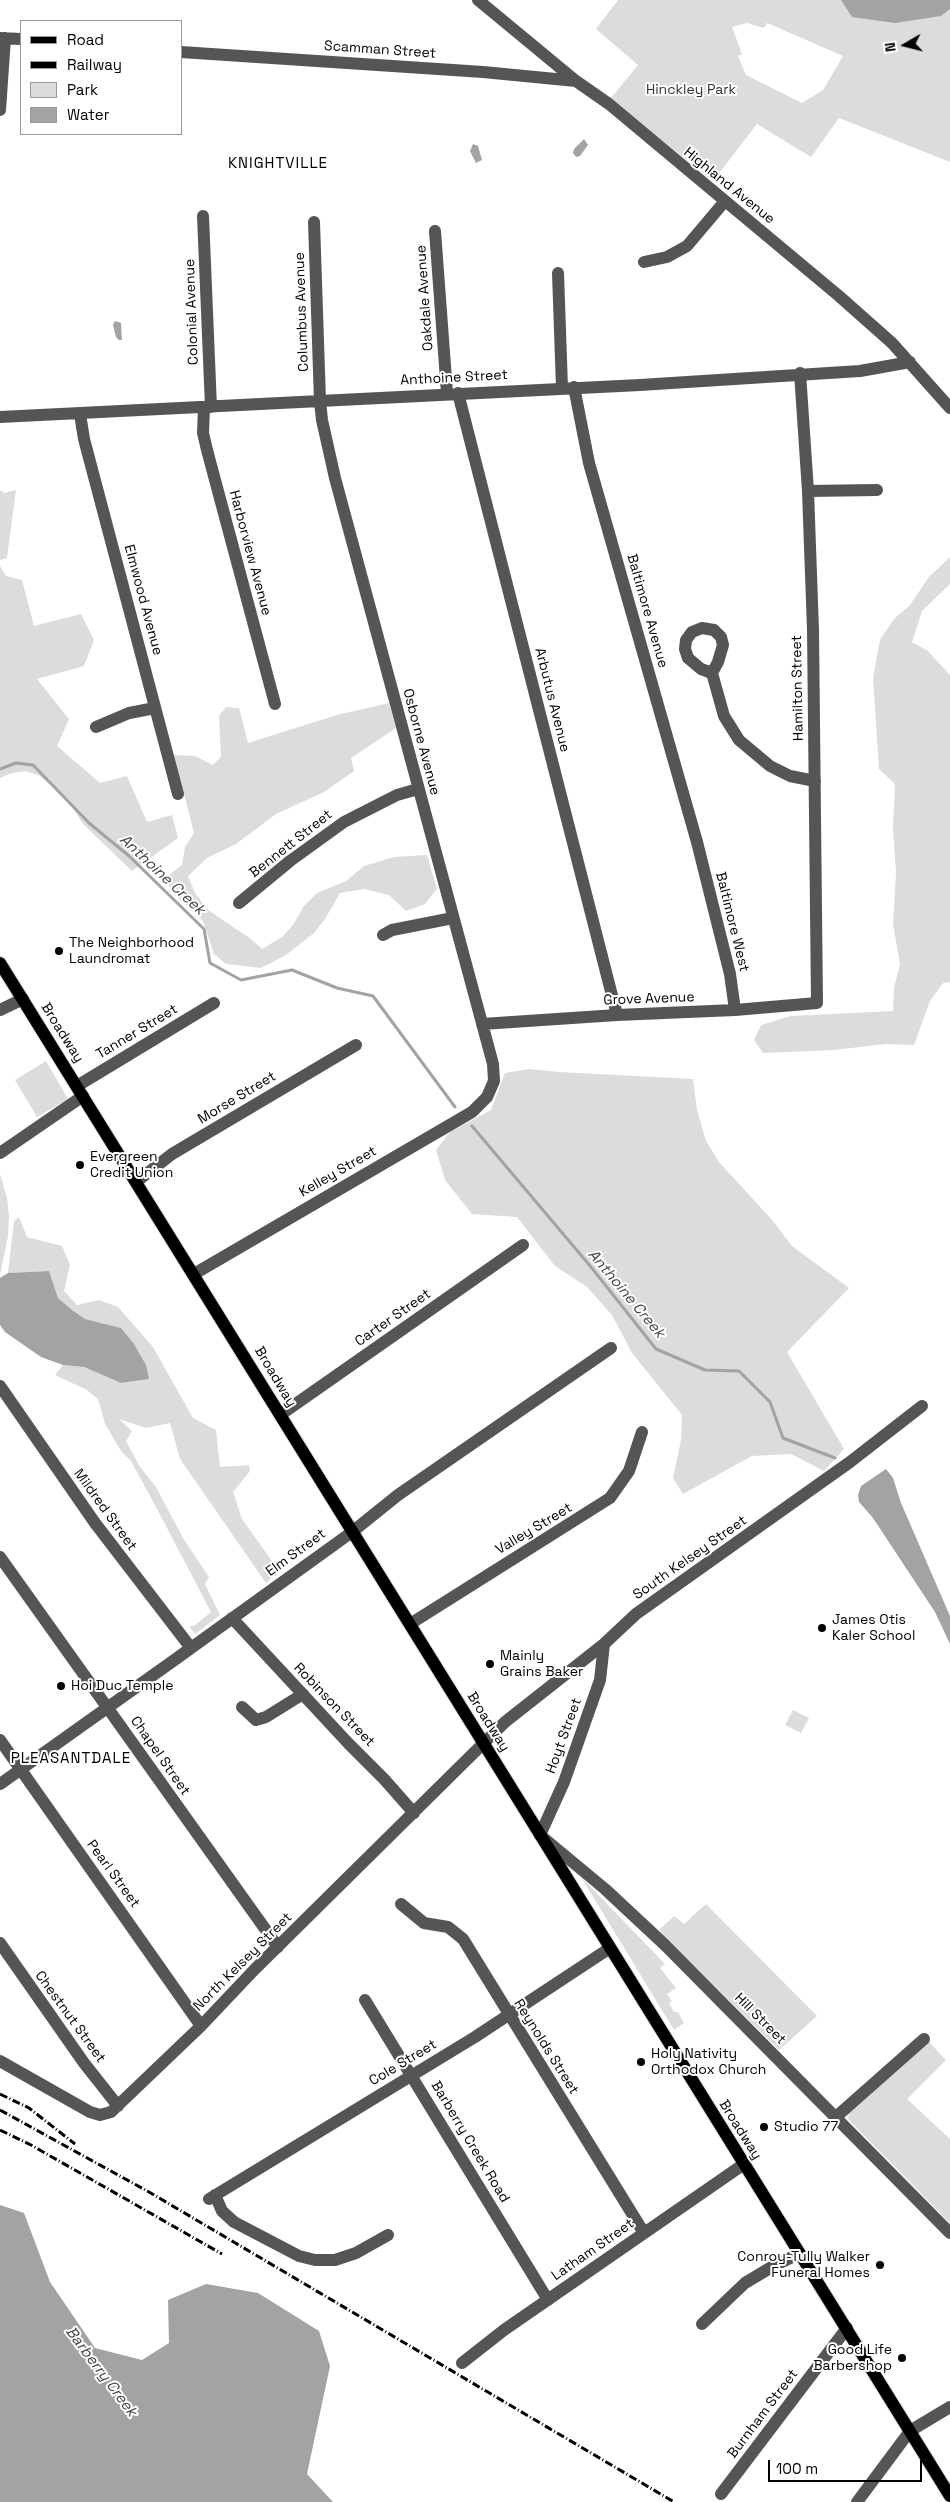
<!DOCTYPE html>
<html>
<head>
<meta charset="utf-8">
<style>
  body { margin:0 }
  #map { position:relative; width:950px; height:2502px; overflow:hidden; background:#fff; font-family:"Space Grotesk",sans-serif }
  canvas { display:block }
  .legend { position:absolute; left:20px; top:20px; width:162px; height:115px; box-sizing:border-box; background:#fff; border:1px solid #999; margin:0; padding:6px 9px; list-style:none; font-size:15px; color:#000 }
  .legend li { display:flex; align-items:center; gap:10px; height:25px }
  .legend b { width:25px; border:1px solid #999 }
  .north { position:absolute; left:880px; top:20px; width:50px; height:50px; -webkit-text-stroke:4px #fff; paint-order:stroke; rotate:262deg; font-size:14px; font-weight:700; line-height:20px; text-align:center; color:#000 }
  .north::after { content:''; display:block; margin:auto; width:18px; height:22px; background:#000; clip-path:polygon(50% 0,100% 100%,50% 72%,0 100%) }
  .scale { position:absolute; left:768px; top:2460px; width:154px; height:22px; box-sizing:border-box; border:2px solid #000; border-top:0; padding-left:6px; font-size:15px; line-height:18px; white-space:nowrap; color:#000; -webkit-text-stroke:4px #fff; paint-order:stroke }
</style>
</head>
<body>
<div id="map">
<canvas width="950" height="2502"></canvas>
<ul class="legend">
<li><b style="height:6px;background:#000"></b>Road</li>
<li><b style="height:6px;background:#000"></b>Railway</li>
<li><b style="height:14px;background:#dcdcdc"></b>Park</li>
<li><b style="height:14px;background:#a3a3a3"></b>Water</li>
</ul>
<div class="north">N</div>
<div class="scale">100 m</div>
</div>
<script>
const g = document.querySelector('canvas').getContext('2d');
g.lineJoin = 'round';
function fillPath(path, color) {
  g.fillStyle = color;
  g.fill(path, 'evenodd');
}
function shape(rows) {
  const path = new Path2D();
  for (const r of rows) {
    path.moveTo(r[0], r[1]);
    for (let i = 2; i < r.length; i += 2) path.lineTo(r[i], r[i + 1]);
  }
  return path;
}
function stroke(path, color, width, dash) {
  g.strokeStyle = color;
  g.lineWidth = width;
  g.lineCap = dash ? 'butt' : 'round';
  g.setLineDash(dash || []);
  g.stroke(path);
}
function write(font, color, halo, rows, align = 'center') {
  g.font = font + ' "Space Grotesk",sans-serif';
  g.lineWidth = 4;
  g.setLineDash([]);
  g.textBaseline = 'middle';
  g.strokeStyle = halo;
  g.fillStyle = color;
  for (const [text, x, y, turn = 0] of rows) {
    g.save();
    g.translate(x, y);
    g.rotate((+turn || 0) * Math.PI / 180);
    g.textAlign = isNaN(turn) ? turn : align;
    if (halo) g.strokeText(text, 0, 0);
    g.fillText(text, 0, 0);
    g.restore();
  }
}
fillPath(shape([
  [618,0,841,0,853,17,941,16,950,9,950,162,839,118,811,157,757,124,713,181,610,99,638,65,596,29],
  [747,23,764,28,767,23,843,56,823,90,802,103,746,75,738,56,742,54,732,27],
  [0,490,4,493,16,490,7,558,0,560],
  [950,557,950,584,922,611,912,642,928,651,950,675,950,982,943,983,930,1001,914,1045,886,1044,834,1050,763,1053,754,1040,761,1025,791,1016,893,1011,894,988,900,964,893,924,896,873,893,829,895,784,879,769,873,678,880,640,894,619,910,605,929,577],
  [0,566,6,576,22,580,34,626,81,614,94,640,84,666,37,679,69,719,57,746,100,783,127,776,147,822,172,815,178,838,132,871,83,824,68,800,40,776,26,771,12,773,0,778],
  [389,703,396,728,351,758,354,771,324,792,276,814,236,844,207,858,188,876,195,893,208,910,251,939,262,949,282,937,293,925,304,906,317,893,346,881,364,866,394,857,427,855,437,889,425,904,406,911,389,895,364,889,340,893,325,919,314,933,286,955,261,968,226,964,214,954,203,921,175,895,164,879,182,865,185,847,194,833,174,755,195,756,213,765,221,757,219,716,226,707,239,708,248,743,337,715],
  [46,1061,68,1099,37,1117,15,1080],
  [529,1069,559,1072,693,1079,697,1110,706,1141,719,1162,773,1221,792,1246,849,1288,787,1352,844,1449,824,1471,791,1454,752,1456,683,1494,673,1478,681,1440,682,1415,632,1353,612,1315,587,1287,555,1266,517,1217,472,1214,445,1180,436,1150,450,1132,491,1110,505,1073],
  [0,1174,7,1198,9,1216,8,1236,0,1275],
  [19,1217,27,1237,62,1246,70,1265,64,1291,77,1305,99,1300,118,1307,153,1347,193,1418,216,1430,220,1467,249,1465,250,1471,233,1492,242,1519,279,1571,266,1583,180,1459,170,1423,146,1428,119,1419,132,1431,126,1441,140,1467,156,1487,183,1538,209,1577,205,1584,220,1615,195,1634,189,1626,194,1626,211,1612,156,1507,131,1461,121,1451,105,1424,98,1399,87,1390,55,1375,63,1365,84,1367,121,1383,149,1379,121,1328,85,1319,72,1310,58,1298,49,1271,8,1273,14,1221],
  [793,1710,809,1718,801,1733,785,1725],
  [581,1877,665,1964,660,1968,676,1988,667,1994,672,2001,669,2003,674,2012,678,2012,684,2023,674,2030],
  [706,1904,817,2016,779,2050,659,1930,674,1916,684,1924],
  [929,2042,946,2060,907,2099,950,2139,950,2223,848,2119,849,2113]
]), '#dcdcdc');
fillPath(shape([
  [841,0,950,0,950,9,941,16,895,23,852,17],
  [584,139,588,145,580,156,576,157,573,153,574,149],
  [473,144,478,146,482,160,476,163,470,151],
  [115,321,121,323,122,340,119,340,116,337,113,325],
  [49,1271,58,1298,72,1310,85,1319,121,1328,134,1344,146,1365,149,1379,121,1383,84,1367,63,1365,41,1357,5,1332,0,1325,0,1278,8,1273],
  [886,1469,893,1478,901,1503,950,1616,950,1644,935,1612,873,1518,859,1502,858,1495,861,1486],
  [0,2205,24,2213,50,2282,95,2348,142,2360,169,2343,168,2300,206,2284,258,2293,319,2331,330,2366,307,2474,333,2502,0,2502]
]), '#a3a3a3');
stroke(shape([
  [0,769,16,763,33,765,89,823,129,856,204,929,210,963,241,980,292,970,337,988,373,996,455,1107],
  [472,1126,591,1267,656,1349,705,1370,739,1371,770,1402,783,1438,835,1458]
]), '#a3a3a3', 3);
const major = shape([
  [0,963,950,2496]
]);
stroke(major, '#dbdbdb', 14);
stroke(shape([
  [478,0,576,81,609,104,839,296,892,343,950,408],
  [0,38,21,39],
  [181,52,483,72,576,81],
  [0,110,5,38],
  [203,216,211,407],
  [435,231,447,393],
  [644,262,667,257,687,246,725,201],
  [558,273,562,388],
  [574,387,589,463,697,842,730,974,735,1010],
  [458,393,617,1015],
  [204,408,203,433,207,450,275,704],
  [80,414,84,439,178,794],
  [0,417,640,385,860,371,910,362],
  [808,491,877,490],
  [702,628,714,630,721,637,723,645,718,662,712,673,701,669,688,658,685,649,686,640,692,632,702,628],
  [712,673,724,716,739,740,770,766,790,776,815,781],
  [96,727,129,713,155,708],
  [239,903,290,861,344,822,397,795,418,789],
  [383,935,392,930,453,918],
  [0,1010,23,999],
  [482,1024,617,1015,735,1010,817,1003,813,630,808,491,800,373],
  [77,1086,214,1003],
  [0,1153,83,1096],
  [136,1182,172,1154,356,1045],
  [194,1274,472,1112,487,1097,494,1081,493,1064,335,478,322,420,320,401,314,222],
  [0,1386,95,1523,191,1648],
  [280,1415,523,1245],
  [0,1557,278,1947],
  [232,1618,348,1743,384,1779,414,1813],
  [410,1624,610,1498,629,1471,642,1432],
  [604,1644,600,1680,564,1782,540,1835,605,1889,665,1945,950,2233],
  [242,1707,256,1720,266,1717,303,1694],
  [0,1740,201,2026],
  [0,1784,173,1661,352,1532,398,1495,611,1348],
  [401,1904,424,1923,448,1927,463,1939,644,2233],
  [0,1943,84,2063,118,2106],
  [365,2000,548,2300],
  [0,2061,90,2112,100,2115,111,2112,201,2026,254,1970,505,1722,604,1644,636,1614,850,1462,922,1406],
  [837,2116,924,2039],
  [215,2195,222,2211,234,2222,299,2256,315,2260,335,2260,356,2253,388,2235],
  [209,2199,475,2037,610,1948],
  [702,2324,745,2283,775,2265,799,2254],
  [462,2363,504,2330,744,2164],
  [721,2494,847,2328],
  [857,2502,910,2431,950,2407]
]), '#555', 12);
stroke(major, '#000', 12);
stroke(shape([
  [0,2094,29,2108,75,2144],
  [0,2110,149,2192,674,2502],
  [0,2130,31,2145,222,2254]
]), '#000', 3, [8, 2.5, 1, 2.5]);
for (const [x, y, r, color] of [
  [59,951,5,"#000"],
  [80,1165,5,"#000"],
  [822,1628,5,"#000"],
  [490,1664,5,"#000"],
  [61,1686,5,"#000"],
  [641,2062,5,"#000"],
  [764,2127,5,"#000"],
  [880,2265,5,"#000"],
  [902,2358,5,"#000"]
]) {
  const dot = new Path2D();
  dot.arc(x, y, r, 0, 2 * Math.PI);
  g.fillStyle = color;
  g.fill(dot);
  stroke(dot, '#fff', 2);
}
write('14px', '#000', '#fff', [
  ["Scamman Street",380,50,4],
  ["Highland Avenue",729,186,39],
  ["Oakdale Avenue",425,298,-94],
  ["Colonial Avenue",192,312,-92],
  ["Columbus Avenue",302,312,-92],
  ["Anthoine Street",454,378,-3],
  ["Harborview Avenue",250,553,75],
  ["Elmwood Avenue",143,600,75],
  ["Baltimore Avenue",647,611,74],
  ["Hamilton Street",798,688,-91],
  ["Arbutus Avenue",552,700,76],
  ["Osborne Avenue",421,742,75],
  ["Bennett Street",291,844,-38],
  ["Baltimore West",732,922,76],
  ["Grove Avenue",649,999,-2],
  ["Tanner Street",137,1032,-31],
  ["Broadway",62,1033,58],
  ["Morse Street",237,1098,-31],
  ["Kelley Street",338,1172,-30],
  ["Carter Street",393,1318,-35],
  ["Broadway",275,1377,59],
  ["Mildred Street",105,1510,54],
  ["Valley Street",534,1529,-31],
  ["Elm Street",296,1553,-36],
  ["South Kelsey Street",690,1558,-35],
  ["Robinson Street",334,1705,46],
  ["Broadway",488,1722,58],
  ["Hoyt Street",564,1736,-70],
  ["Chapel Street",160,1756,55],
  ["Pearl Street",113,1874,54],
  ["North Kelsey Street",243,1962,-45],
  ["Chestnut Street",70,2017,54],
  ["Hill Street",760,2019,45],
  ["Reynolds Street",546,2047,58],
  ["Cole Street",403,2063,-31],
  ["Broadway",740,2130,58],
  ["Barberry Creek Road",470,2142,59],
  ["Latham Street",593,2250,-35],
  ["Burnham Street",763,2414,-53]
]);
write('14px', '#333', '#fff', [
  ["Hinckley Park",691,90]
]);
write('14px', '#000', '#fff', [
  ["The Neighborhood",69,943],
  ["Laundromat",69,959],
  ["Evergreen",90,1157],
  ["Credit Union",90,1173],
  ["James Otis",832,1620],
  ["Kaler School",832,1636],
  ["Mainly",500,1656],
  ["Grains Baker",500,1672],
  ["Hoi Duc Temple",71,1686],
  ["Holy Nativity",651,2054],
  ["Orthodox Church",651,2070],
  ["Studio 77",774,2127],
  ["Conroy-Tully Walker",870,2257,"right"],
  ["Funeral Homes",870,2273,"right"],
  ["Good Life",892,2350,"right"],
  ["Barbershop",892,2366,"right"]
], 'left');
g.letterSpacing = '1px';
write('15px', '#000', '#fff', [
  ["KNIGHTVILLE",278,164],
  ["PLEASANTDALE",71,1759]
]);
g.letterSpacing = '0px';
write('italic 15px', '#444', '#fff', [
  ["Anthoine Creek",162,875,43],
  ["Anthoine Creek",626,1294,50],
  ["Barberry Creek",101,2372,53]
]);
</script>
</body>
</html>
